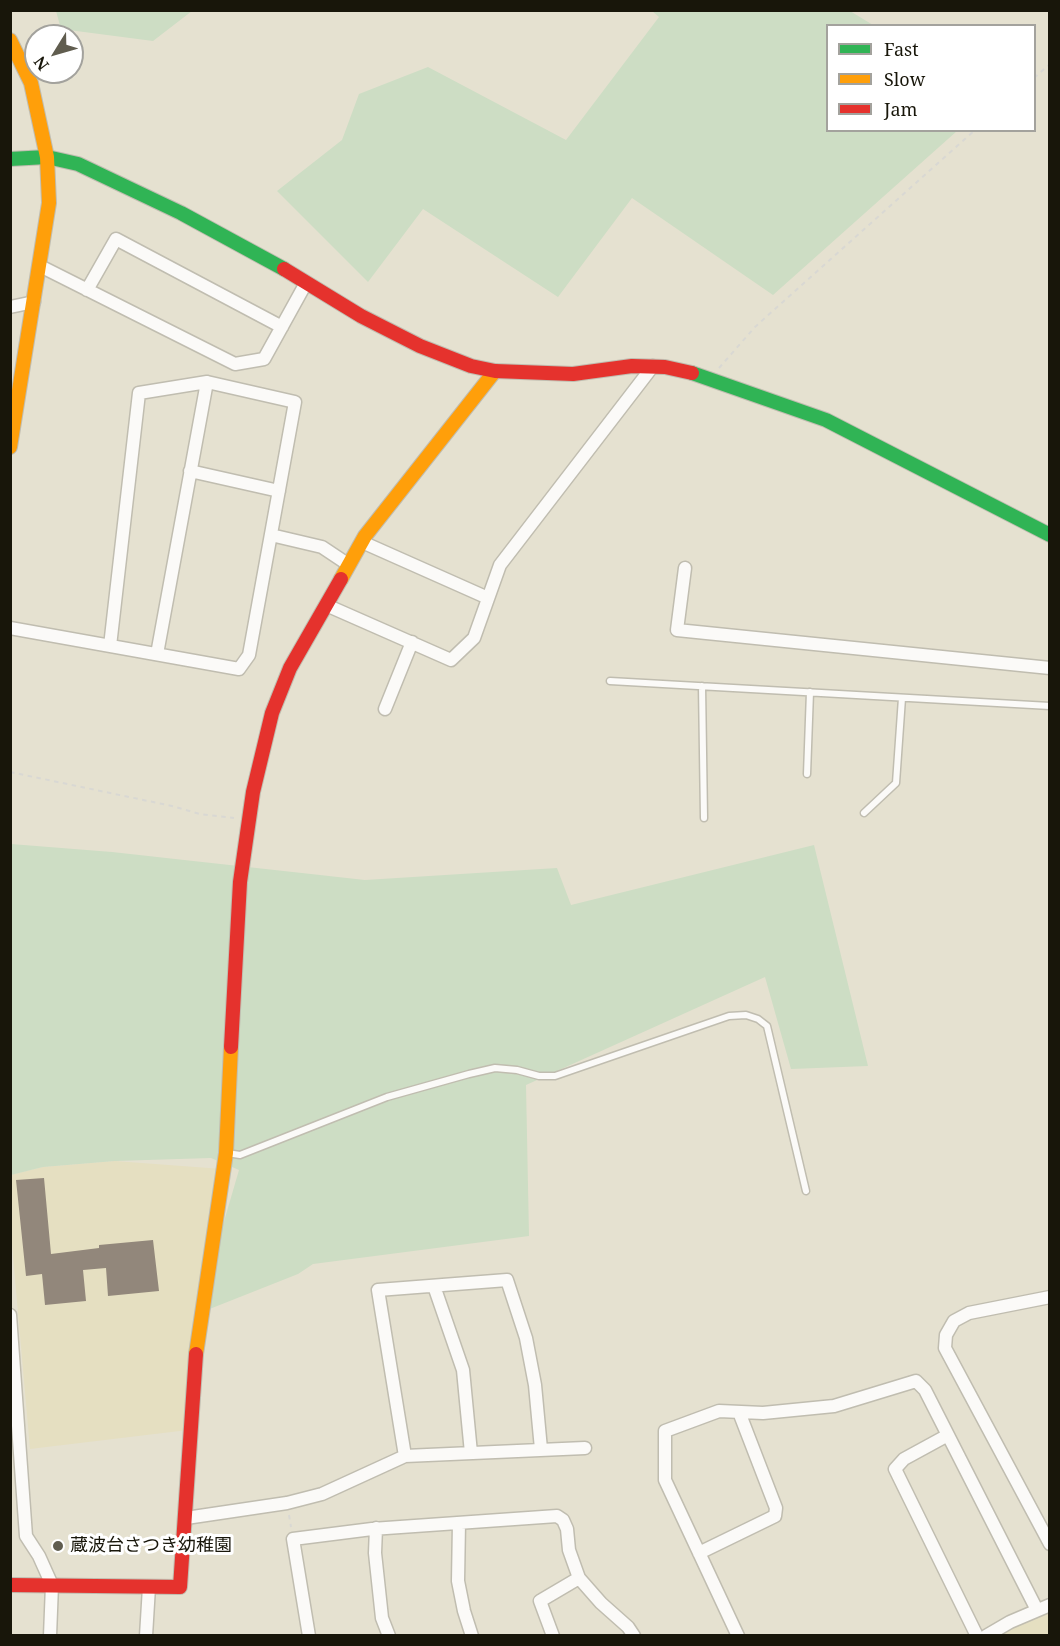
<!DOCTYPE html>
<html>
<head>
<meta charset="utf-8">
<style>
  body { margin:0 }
  #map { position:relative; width:1060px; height:1646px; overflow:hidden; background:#e5e1d0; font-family:"Noto Serif",serif }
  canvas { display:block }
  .frame { position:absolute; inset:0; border:12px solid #18160a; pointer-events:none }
  .legend { position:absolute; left:826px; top:24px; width:210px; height:108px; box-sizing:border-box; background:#fff; border:2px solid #a3a29d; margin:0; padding:8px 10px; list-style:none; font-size:18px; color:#18160a }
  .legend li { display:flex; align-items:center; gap:12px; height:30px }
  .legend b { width:30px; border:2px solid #a3a29d }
  .north { position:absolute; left:24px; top:24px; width:60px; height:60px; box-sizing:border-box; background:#fff; border:2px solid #a3a29d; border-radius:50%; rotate:233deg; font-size:16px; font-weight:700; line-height:24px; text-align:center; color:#18160a }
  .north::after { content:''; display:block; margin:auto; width:21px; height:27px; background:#605d4f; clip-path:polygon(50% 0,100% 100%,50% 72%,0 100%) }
</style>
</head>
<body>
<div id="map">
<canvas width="1060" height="1646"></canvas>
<div class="frame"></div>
<ul class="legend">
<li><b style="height:8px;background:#30b455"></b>Fast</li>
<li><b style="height:8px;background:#ff9f0a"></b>Slow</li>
<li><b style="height:8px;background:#e5322d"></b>Jam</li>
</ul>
<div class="north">N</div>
</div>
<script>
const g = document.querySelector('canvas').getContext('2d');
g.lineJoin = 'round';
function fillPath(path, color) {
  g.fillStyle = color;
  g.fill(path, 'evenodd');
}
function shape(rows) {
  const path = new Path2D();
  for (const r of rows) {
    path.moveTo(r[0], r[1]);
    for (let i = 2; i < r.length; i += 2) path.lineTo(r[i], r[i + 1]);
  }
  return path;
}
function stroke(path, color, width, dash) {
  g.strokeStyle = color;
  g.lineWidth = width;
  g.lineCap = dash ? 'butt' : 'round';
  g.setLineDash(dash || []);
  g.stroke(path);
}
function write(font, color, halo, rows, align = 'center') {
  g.font = font + ' "Noto Serif","Noto Sans JP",serif';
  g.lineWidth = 6;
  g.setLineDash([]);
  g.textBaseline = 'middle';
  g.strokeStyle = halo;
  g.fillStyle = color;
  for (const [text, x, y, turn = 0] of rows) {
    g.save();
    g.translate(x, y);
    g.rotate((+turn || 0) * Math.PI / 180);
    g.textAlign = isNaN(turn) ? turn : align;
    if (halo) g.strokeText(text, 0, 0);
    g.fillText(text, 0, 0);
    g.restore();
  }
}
fillPath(shape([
  [115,1161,222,1169,188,1430,30,1449,11,1233,10,1175,43,1167],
  [1049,1609,1049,1635,993,1636]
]), '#e5dfc1');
fillPath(shape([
  [56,11,56,10,192,11,153,41,61,29],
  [652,11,850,11,873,25,828,26,828,130,957,131,773,295,632,198,558,297,423,209,368,282,277,191,342,140,359,94,428,67,566,140,659,17],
  [11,844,112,852,365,880,557,868,571,905,814,845,868,1066,791,1069,765,977,526,1085,529,1236,313,1264,298,1274,197,1314,239,1170,211,1158,115,1161,43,1167,11,1175]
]), '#cdddc4');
fillPath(shape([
  [44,1178,51,1254,99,1248,99,1245,153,1240,159,1291,108,1296,106,1268,83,1270,86,1301,45,1305,42,1274,26,1276,16,1180]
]), '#92877b');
const lane = shape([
  [610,681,1050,706],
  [702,686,704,818],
  [807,774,810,692],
  [864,813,896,783,902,698],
  [227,1153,240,1155,387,1097,469,1074,495,1068,517,1070,539,1076,555,1076,729,1016,746,1015,758,1019,767,1026,806,1191]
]);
const street = shape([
  [40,266,235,364,264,359,306,283],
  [87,290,116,239,282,327],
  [10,307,34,302],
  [190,471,279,491],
  [271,535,322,547,349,565],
  [362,542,488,598],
  [685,568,677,630,1050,668],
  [326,605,451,660,474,638,500,565,653,366],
  [10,628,239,669,249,655,295,402,207,382,139,393,110,646],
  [157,654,207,382],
  [385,709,412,642],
  [434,1286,463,1370,471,1453],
  [1050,1297,969,1313,954,1321,946,1335,945,1348,1050,1544],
  [10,1315,26,1536,39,1556,52,1585,50,1636],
  [948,1435,904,1459,895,1469,977,1636],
  [405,1456,378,1290,507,1280,526,1338,535,1385,541,1449],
  [186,1518,287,1503,322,1494,405,1456,585,1448],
  [459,1523,458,1581,464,1611,472,1636],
  [376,1528,375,1553,382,1618,389,1636],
  [699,1553,775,1516,776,1508,739,1412],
  [146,1636,149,1587],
  [309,1636,293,1539,372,1529,557,1516,563,1520,567,1529,569,1550,579,1578,601,1603,628,1627,634,1636],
  [553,1636,540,1601,579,1578],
  [738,1636,665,1480,665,1431,719,1411,763,1413,834,1406,916,1381,925,1390,1037,1610],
  [986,1636,1010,1622,1050,1605]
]);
const fast = shape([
  [10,159,47,157,78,164,181,213,284,269],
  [692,373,826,420,1050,535]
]);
const slow = shape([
  [10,40,31,83,47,157,49,203,10,447],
  [341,579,365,536,495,371],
  [196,1354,226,1153,231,1047]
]);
const jam = shape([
  [284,269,361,316,420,346,471,366,495,371,573,374,632,366,665,367,692,373],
  [231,1047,240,882,253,792,272,713,290,668,341,579],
  [10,1585,180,1587,196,1354]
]);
stroke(lane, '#c0bdb0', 9);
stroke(street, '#c0bdb0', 15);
stroke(fast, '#c0bdb0', 16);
stroke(slow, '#c0bdb0', 16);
stroke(jam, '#c0bdb0', 16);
stroke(shape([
  [1034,78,1050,64],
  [719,368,755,327,975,130],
  [10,772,172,806,200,814,234,818],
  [289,1515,291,1527]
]), '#d9d8d3', 2, [4.5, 4.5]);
stroke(lane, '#fbfaf8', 6);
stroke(street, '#fbfaf8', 12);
stroke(fast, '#30b455', 14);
stroke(slow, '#ff9f0a', 14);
stroke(jam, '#e5322d', 14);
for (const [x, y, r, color] of [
  [58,1546,6,"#605d4f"]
]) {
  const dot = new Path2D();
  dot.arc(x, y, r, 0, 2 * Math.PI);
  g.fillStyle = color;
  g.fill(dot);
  stroke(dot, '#fff', 2);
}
write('18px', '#18160a', '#fff', [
  ["蔵波台さつき幼稚園",70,1546]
], 'left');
</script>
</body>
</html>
